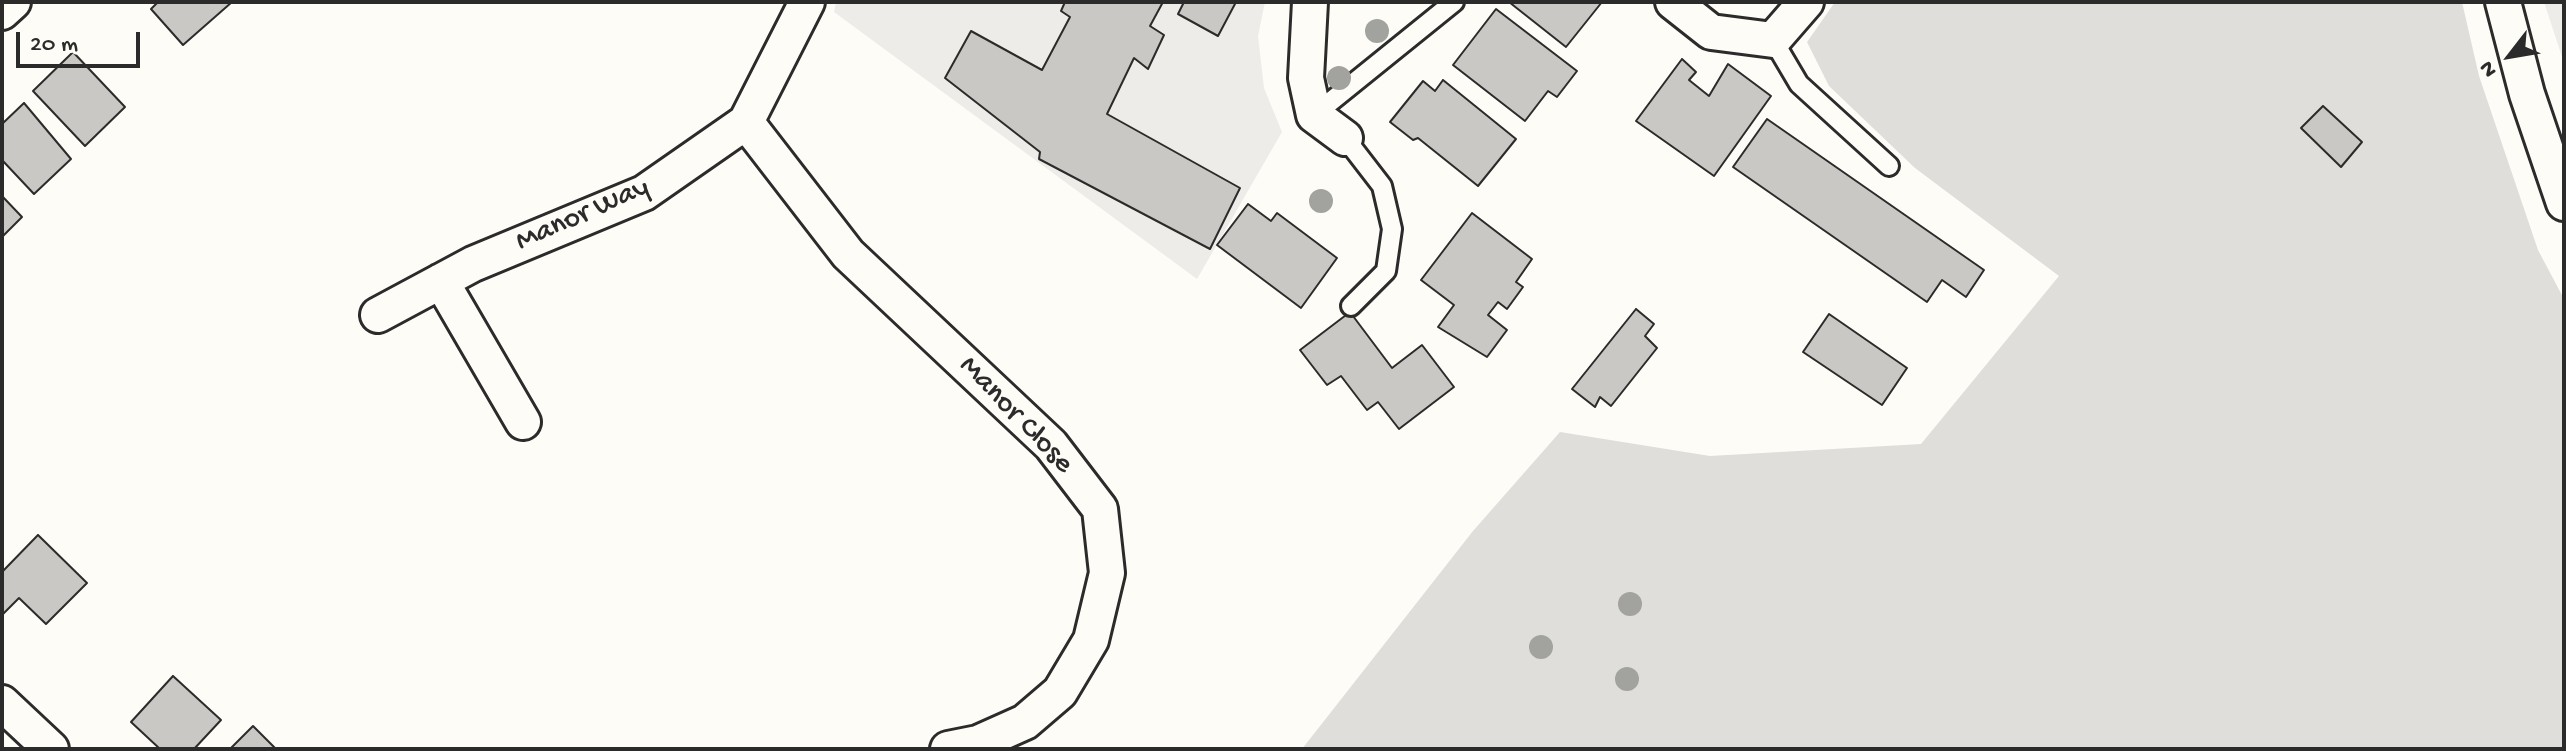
<!DOCTYPE html>
<html>
<head>
<meta charset="utf-8">
<style>
  body { margin:0 }
  #map { position:relative; width:2566px; height:751px; overflow:hidden; background:#fdfcf7; font-family:"Gochi Hand",sans-serif }
  canvas { display:block }
  .frame { position:absolute; inset:0; border:4px solid #2b2b2b; pointer-events:none }
  .north { position:absolute; left:2470px; top:16px; width:80px; height:80px; -webkit-text-stroke:6px #fdfcf7; paint-order:stroke; rotate:239deg; font-size:22px; font-weight:700; line-height:32px; text-align:center; color:#2b2b2b }
  .north::after { content:''; display:block; margin:auto; width:28px; height:36px; background:#2b2b2b; clip-path:polygon(50% 0,100% 100%,50% 72%,0 100%) }
  .scale { position:absolute; left:16px; top:32px; width:124px; height:36px; box-sizing:border-box; border:4px solid #2b2b2b; border-top:0; padding-left:10px; font-size:24px; line-height:28px; white-space:nowrap; color:#2b2b2b; -webkit-text-stroke:6px #fdfcf7; paint-order:stroke }
</style>
</head>
<body>
<div id="map">
<canvas width="2566" height="751"></canvas>
<div class="frame"></div>
<div class="north">N</div>
<div class="scale">20 m</div>
</div>
<script>
const g = document.querySelector('canvas').getContext('2d');
g.lineJoin = 'round';
function fillPath(path, color) {
  g.fillStyle = color;
  g.fill(path, 'evenodd');
}
function shape(rows) {
  const path = new Path2D();
  for (const r of rows) {
    path.moveTo(r[0], r[1]);
    for (let i = 2; i < r.length; i += 2) path.lineTo(r[i], r[i + 1]);
  }
  return path;
}
function stroke(path, color, width, dash) {
  g.strokeStyle = color;
  g.lineWidth = width;
  g.lineCap = dash ? 'butt' : 'round';
  g.setLineDash(dash || []);
  g.stroke(path);
}
function write(font, color, halo, rows, align = 'center') {
  g.font = font + ' "Gochi Hand",sans-serif';
  g.lineWidth = 6;
  g.setLineDash([]);
  g.textBaseline = 'middle';
  g.strokeStyle = halo;
  g.fillStyle = color;
  for (const [text, x, y, turn = 0] of rows) {
    g.save();
    g.translate(x, y);
    g.rotate((+turn || 0) * Math.PI / 180);
    g.textAlign = isNaN(turn) ? turn : align;
    if (halo) g.strokeText(text, 0, 0);
    g.fillText(text, 0, 0);
    g.restore();
  }
}
fillPath(shape([
  [836,2,1265,2,1258,36,1264,88,1282,132,1197,279,834,12],
  [2544,2,2564,2,2564,63]
]), '#edece8');
fillPath(shape([
  [1835,2,2462,2,2479,76,2538,250,2564,299,2564,749,1302,749,1473,531,1560,432,1710,456,1921,444,2059,276,1915,168,1829,86,1807,42]
]), '#dfdeda');
const building = shape([
  [158,2,232,2,183,45,151,9,158,2],
  [1065,2,1163,2,1150,26,1164,35,1148,69,1134,58,1107,114,1240,188,1210,249,1039,159,1040,152,945,78,971,31,1042,70,1070,17,1061,11,1065,2],
  [1184,2,1236,2,1218,36,1178,14,1184,2],
  [1509,2,1602,2,1566,47,1509,2],
  [1496,9,1577,71,1557,97,1548,91,1525,121,1453,65,1496,9],
  [73,52,125,107,85,146,33,91,73,52],
  [1682,59,1696,72,1689,80,1709,96,1728,64,1771,96,1714,176,1636,121,1682,59],
  [1443,80,1516,139,1478,186,1418,138,1413,140,1390,122,1423,81,1435,91,1443,80],
  [24,103,71,159,34,194,2,160,2,124,24,103],
  [2323,106,2362,142,2341,167,2301,128,2323,106],
  [1767,119,1984,270,1966,297,1942,280,1927,302,1733,167,1767,119],
  [2,196,22,217,2,237,2,196],
  [1248,204,1271,221,1277,213,1337,258,1301,308,1217,245,1248,204],
  [1472,213,1532,259,1516,282,1523,287,1507,309,1498,302,1488,315,1507,330,1487,357,1438,327,1454,305,1421,280,1472,213],
  [1636,309,1654,324,1645,336,1657,348,1611,406,1600,397,1595,407,1572,389,1636,309],
  [1350,312,1392,368,1422,345,1454,387,1399,429,1378,402,1367,410,1341,376,1327,385,1300,350,1350,312],
  [1829,314,1907,368,1882,405,1803,352,1829,314],
  [38,535,87,583,46,624,19,598,2,615,2,572,38,535],
  [173,676,221,720,194,749,160,749,131,722,173,676],
  [253,726,276,749,230,749,253,726]
]);
fillPath(building, '#c9c8c4');
stroke(building, '#2b2b2b', 2);
const service = shape([
  [1773,40,1799,84,1889,166],
  [1314,115,1454,2],
  [1345,138,1382,186,1392,229,1386,271,1351,306]
]);
const minor = shape([
  [1310,2,1306,78,1314,115,1345,138],
  [1673,2,1711,32,1773,40,1806,2],
  [2503,2,2527,94,2564,203],
  [2,12,13,2],
  [746,122,848,254,1051,445,1100,509,1107,573,1091,640,1060,692,1025,722,978,743,948,749],
  [441,281,523,422],
  [378,315,473,264,644,193,746,122,807,2],
  [2,703,51,749]
]);
stroke(service, '#2b2b2b', 24);
stroke(minor, '#2b2b2b', 40);
stroke(service, '#fdfcf7', 18);
stroke(minor, '#fdfcf7', 34);
g.fillStyle = '#a2a29f';
for (const [x, y] of [
  [1377,31],
  [1339,78],
  [1321,201],
  [1630,604],
  [1541,647],
  [1627,679]
]) {
  g.beginPath();
  g.arc(x, y, 12, 0, 2 * Math.PI);
  g.fill();
}
write('30px', '#2b2b2b', '#fdfcf7', [
  ["Manor Way",583,216,-24],
  ["Manor Close",1015,416,46]
]);
</script>
</body>
</html>
